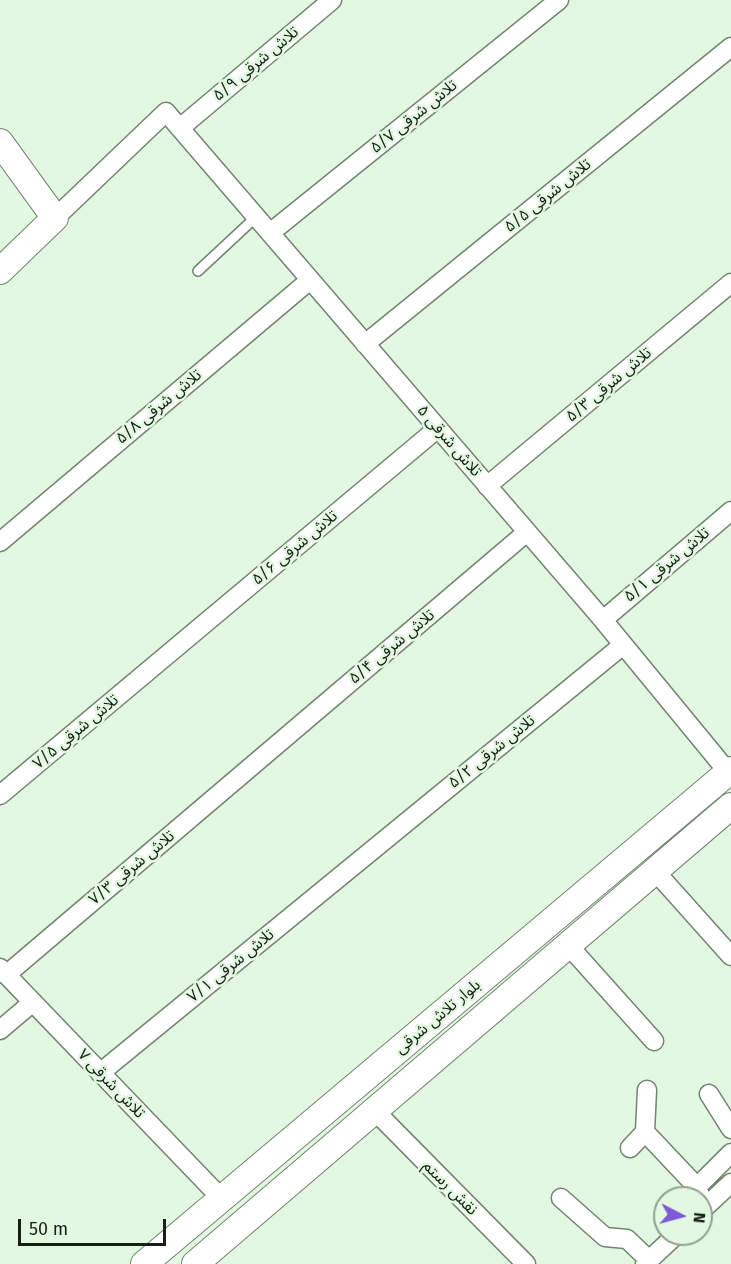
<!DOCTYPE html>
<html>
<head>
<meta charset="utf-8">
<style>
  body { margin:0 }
  #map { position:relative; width:731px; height:1264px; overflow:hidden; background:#e2f8e1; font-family:"Fira Sans",sans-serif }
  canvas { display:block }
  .north { position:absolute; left:653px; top:1186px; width:60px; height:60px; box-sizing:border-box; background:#e2f8e1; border:2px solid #91a190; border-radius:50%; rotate:96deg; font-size:16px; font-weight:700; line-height:24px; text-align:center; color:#171f17 }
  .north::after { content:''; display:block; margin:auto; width:21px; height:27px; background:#7e5bd5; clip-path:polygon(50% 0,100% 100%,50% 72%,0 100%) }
  .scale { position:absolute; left:18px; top:1219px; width:148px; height:27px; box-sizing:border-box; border:3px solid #171f17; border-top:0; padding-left:8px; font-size:18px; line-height:21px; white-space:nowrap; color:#171f17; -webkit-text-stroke:4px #e2f8e1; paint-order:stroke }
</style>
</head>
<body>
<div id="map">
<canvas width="731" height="1264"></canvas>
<div class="north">N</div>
<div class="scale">50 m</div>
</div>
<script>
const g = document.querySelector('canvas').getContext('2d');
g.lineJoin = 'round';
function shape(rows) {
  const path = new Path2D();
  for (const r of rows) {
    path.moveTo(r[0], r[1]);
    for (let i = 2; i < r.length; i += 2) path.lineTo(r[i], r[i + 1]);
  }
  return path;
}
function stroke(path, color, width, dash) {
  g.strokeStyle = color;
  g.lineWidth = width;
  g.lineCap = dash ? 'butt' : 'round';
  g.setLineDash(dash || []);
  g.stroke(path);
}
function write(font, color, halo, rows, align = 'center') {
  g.font = font + ' "Fira Sans","Noto Sans Arabic",sans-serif';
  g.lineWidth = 5;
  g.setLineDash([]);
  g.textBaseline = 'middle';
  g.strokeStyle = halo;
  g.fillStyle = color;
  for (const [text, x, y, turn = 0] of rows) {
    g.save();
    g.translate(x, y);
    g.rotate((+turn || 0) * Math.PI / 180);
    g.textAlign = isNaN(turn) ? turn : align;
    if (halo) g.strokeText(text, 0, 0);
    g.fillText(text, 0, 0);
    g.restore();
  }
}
const lane = shape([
  [198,271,256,217]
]);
const street = shape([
  [180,128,332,0],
  [55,218,166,112,603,620,728,772],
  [270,233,559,0],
  [365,344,731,47],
  [487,486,731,283],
  [0,542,310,280],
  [603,620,731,511],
  [0,795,438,428],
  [655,871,731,956],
  [568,945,654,1041],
  [0,968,222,1199],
  [6,975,527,532],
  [0,1030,33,1002],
  [100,1073,623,645],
  [647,1090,645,1132,697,1187],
  [709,1094,731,1129],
  [375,1111,526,1264],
  [630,1148,645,1132],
  [561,1198,605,1237,627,1239,649,1260],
  [701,1198,697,1187,731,1153],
  [701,1211,731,1183],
  [645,1264,677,1234]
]);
const secondary = shape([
  [0,142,55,218,0,271],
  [144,1264,731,770],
  [195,1264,731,806]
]);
stroke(lane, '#728570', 12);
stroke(street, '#728570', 21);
stroke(secondary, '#728570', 28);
stroke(lane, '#fff', 9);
stroke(street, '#fff', 18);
stroke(secondary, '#fff', 26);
write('16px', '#171f17', '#e2f8e1', [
  ["۵/۹ تلاش شرقی",256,64,-40],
  ["۵/۷ تلاش شرقی",414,117,-39],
  ["۵/۵ تلاش شرقی",548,196,-39],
  ["۵/۳ تلاش شرقی",609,385,-40],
  ["۵/۸ تلاش شرقی",159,407,-40],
  ["۵ تلاش شرقی",449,441,49],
  ["۵/۶ تلاش شرقی",295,548,-40],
  ["۵/۱ تلاش شرقی",667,565,-40],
  ["۵/۴ تلاش شرقی",392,647,-40],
  ["۷/۵ تلاش شرقی",76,732,-40],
  ["۵/۲ تلاش شرقی",492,752,-39],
  ["۷/۳ تلاش شرقی",132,868,-40],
  ["۷/۱ تلاش شرقی",231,966,-39],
  ["بلوار تلاش شرقی",438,1017,-40],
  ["۷ تلاش شرقی",111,1084,46],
  ["نقش رستم",450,1188,45]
]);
</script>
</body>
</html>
